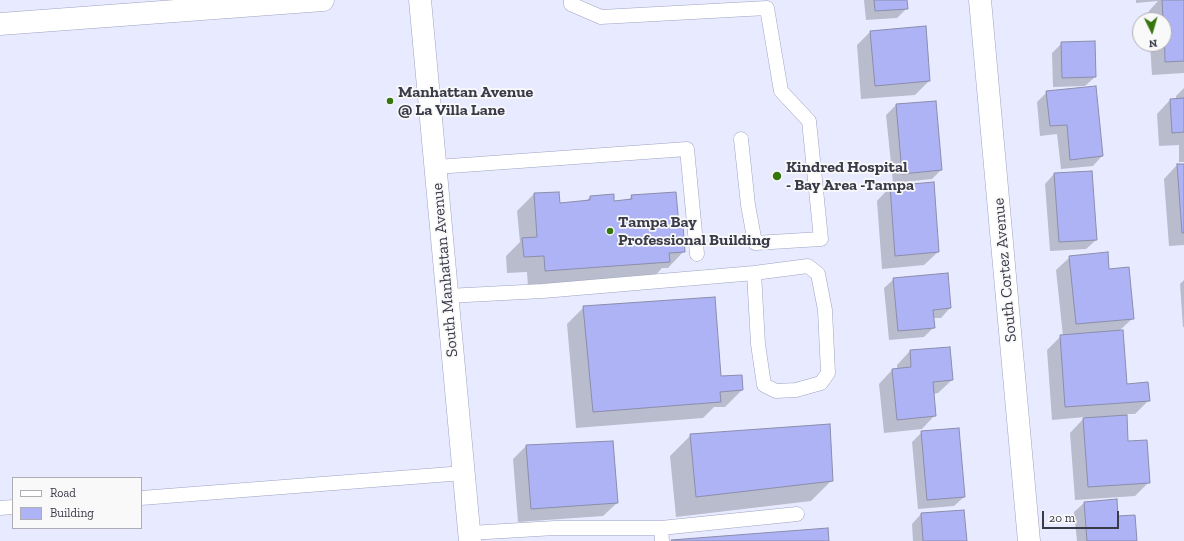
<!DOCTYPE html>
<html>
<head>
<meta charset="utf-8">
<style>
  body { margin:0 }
  #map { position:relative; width:1184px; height:541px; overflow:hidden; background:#e8ebff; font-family:"Zilla Slab",serif }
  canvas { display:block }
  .legend { position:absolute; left:12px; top:477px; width:130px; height:52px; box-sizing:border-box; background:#f9f9f9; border:1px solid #adadb3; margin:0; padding:5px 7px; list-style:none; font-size:12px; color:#3a3b49 }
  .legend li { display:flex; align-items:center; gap:8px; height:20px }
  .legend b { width:20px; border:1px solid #adadb3 }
  .north { position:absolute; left:1132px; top:12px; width:40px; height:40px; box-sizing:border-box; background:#f9f9f9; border:1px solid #adadb3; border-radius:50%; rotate:175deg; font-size:11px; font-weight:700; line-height:16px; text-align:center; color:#3a3b49 }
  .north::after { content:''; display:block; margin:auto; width:14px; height:18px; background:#37750e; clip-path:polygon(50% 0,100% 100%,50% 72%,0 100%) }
  .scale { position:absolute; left:1042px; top:511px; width:77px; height:18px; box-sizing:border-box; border:2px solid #3a3b49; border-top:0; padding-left:5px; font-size:12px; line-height:14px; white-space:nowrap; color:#3a3b49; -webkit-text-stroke:3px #f9f9f9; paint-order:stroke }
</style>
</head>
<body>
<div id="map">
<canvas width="1184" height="541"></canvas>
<ul class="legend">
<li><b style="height:5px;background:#fff"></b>Road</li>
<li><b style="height:11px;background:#aeb3f6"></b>Building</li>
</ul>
<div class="north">N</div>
<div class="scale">20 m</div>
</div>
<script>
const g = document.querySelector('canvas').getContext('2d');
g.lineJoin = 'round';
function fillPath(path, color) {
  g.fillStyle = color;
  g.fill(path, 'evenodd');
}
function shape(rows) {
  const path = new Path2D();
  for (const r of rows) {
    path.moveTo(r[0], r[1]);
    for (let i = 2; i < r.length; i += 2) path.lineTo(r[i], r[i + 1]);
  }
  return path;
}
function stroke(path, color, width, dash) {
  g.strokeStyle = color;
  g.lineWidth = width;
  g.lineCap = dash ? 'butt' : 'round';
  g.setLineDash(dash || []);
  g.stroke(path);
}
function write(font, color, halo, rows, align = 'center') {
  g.font = font + ' "Zilla Slab",serif';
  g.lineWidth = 3.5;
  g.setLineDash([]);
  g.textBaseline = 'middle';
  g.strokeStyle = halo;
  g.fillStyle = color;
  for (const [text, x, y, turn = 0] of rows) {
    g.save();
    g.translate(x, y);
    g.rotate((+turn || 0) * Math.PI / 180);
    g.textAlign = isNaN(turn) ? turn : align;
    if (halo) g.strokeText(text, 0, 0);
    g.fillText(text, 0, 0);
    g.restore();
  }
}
fillPath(shape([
  [864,0,906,0,907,8,897,18,866,20],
  [1136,0,1184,0,1184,73,1152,75,1150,44,1164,44,1164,20,1149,20,1149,11,1158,1,1136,3],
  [871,31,929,81,915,95,861,99,857,45],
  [1062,43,1095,77,1085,86,1053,87,1052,53],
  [1184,88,1184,162,1179,162,1179,145,1159,146,1157,114,1170,100,1176,100,1176,96],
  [1047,92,1102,156,1093,166,1061,169,1057,134,1040,136,1037,102],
  [935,102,941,170,932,179,893,183,886,115,896,105],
  [1177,165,1184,165,1184,245,1169,246,1164,179],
  [1054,174,1096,240,1086,249,1050,251,1045,184],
  [890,187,938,252,924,265,882,269,877,201],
  [558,193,559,204,585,202,590,197,613,202,627,201,632,196,678,227,684,251,668,268,662,268,652,279,528,287,527,272,507,273,506,256,520,242,517,211,534,194],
  [1070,257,1108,270,1133,318,1119,331,1126,385,1149,400,1135,414,1126,414,1127,442,1149,482,1135,496,1075,500,1070,433,1085,417,1052,420,1047,350,1061,336,1063,336,1056,270],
  [894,279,950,308,941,318,933,318,934,327,924,337,889,340,884,288],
  [1184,280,1184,327,1183,327,1180,284],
  [584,307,720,377,742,390,725,407,714,407,703,418,576,428,567,324],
  [910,351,952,380,938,393,933,394,935,415,922,429,884,433,879,384,892,370,897,370,897,365],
  [922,432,964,497,954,506,918,509,912,442],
  [691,435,832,480,811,501,676,517,670,456],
  [526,446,617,503,603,516,518,522,513,459],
  [1116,500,1117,517,1136,541,1077,541,1074,512,1084,503],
  [921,514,966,541,913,541,912,524]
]), '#0003');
const building = shape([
  [874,0,907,0,908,9,875,11,874,0],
  [1162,0,1184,0,1184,61,1165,62,1164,20,1163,20,1162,0],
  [926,26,930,81,875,86,870,31,926,26],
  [1095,41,1096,77,1062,78,1061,42,1095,41],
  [1096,86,1103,156,1070,160,1067,125,1050,126,1046,91,1096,86],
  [1184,98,1184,132,1172,133,1170,99,1184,98],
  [936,101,942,170,902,174,896,104,936,101],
  [1177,164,1184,164,1184,233,1182,233,1177,164],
  [1092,171,1097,240,1059,242,1054,173,1092,171],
  [934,182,939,252,895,256,890,186,934,182],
  [559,192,560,203,590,200,590,196,614,194,614,201,632,199,631,195,676,192,679,226,683,225,685,252,669,253,670,262,545,271,544,256,524,257,522,238,537,237,534,193,559,192],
  [1108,252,1109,269,1129,267,1134,319,1076,324,1069,256,1108,252],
  [948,273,951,308,933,310,935,328,898,331,893,278,948,273],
  [715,297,721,376,742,375,743,390,720,392,721,402,593,412,583,306,715,297],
  [1123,330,1127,384,1148,382,1150,401,1065,407,1060,335,1123,330],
  [950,347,953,380,933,382,936,416,897,420,892,369,911,367,910,350,950,347],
  [1127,415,1128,441,1147,440,1150,483,1088,487,1083,418,1127,415],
  [830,424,833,481,696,497,690,434,830,424],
  [959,428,965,497,927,500,921,431,959,428],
  [613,441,618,503,531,509,526,445,613,441],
  [1117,499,1118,516,1135,515,1137,541,1087,541,1084,502,1117,499],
  [964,510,967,541,923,541,921,513,964,510],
  [828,528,829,541,672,541,671,540,828,528]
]);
fillPath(building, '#aeb3f6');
stroke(building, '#8a8dab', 1);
const service = shape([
  [571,0,571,4,601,17,767,8,781,91,809,121,821,239,755,243,748,205,741,139],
  [436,167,687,149,697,254],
  [447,296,543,291,743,274,754,273,808,266,818,274,825,310,828,373,821,383,796,390,776,391,764,385,758,344,754,273],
  [141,498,464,473],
  [0,508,13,507],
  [661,528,797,514],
  [470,533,555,528,661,528,662,541]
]);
const minor = shape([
  [980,0,1029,541],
  [0,24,323,0]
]);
const secondary = shape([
  [420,0,470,541]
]);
stroke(service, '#9ea2c1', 15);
stroke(minor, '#9ea2c1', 23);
stroke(secondary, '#9ea2c1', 23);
stroke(service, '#fff', 14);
stroke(minor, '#fff', 22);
stroke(secondary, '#fff', 22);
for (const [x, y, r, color] of [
  [390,101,4,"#37750e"],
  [777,176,5,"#37750e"],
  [610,231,4,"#37750e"]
]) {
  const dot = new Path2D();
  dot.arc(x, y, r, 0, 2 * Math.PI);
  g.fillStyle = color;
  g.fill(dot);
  stroke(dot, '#f9f9f9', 1.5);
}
write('bold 16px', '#3a3b49', '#f9f9f9', [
  ["Manhattan Avenue",398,92],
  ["@ La Villa Lane",398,110],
  ["Kindred Hospital",786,167],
  ["- Bay Area -Tampa",786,185],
  ["Tampa Bay",618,222],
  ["Professional Building",618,240]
], 'left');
write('16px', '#3a3b49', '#f9f9f9', [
  ["South Manhattan Avenue",445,270,-95],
  ["South Cortez Avenue",1005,270,-95]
]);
</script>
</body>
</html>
